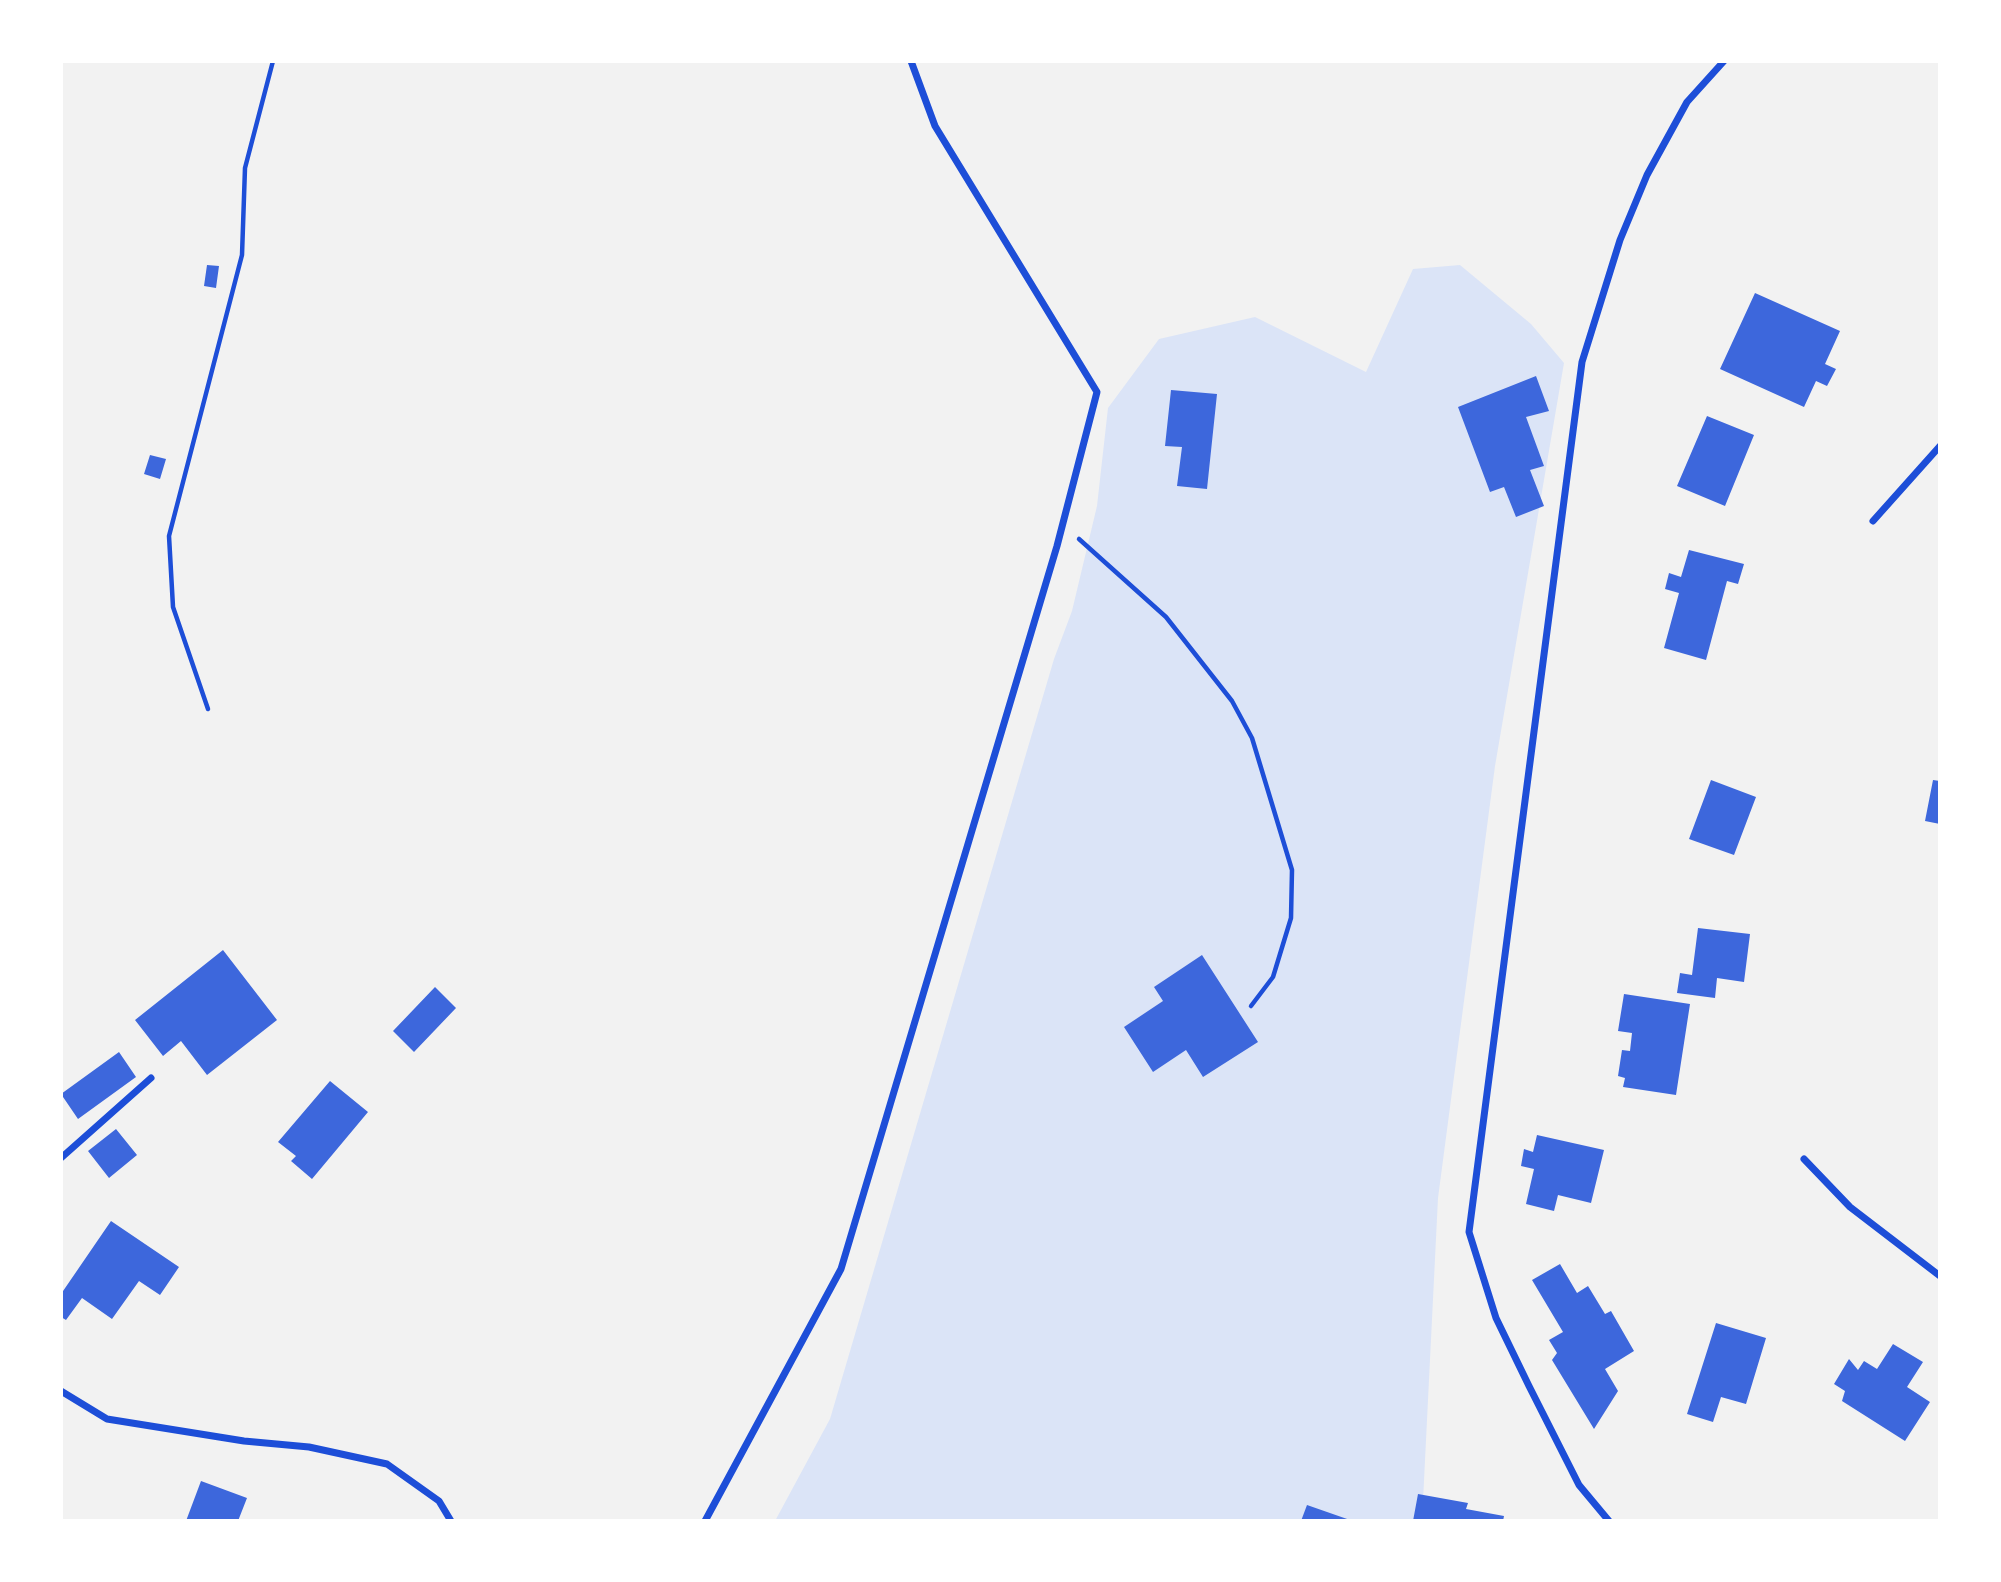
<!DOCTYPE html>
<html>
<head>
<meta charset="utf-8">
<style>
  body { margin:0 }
  #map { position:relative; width:2001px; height:1582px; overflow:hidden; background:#f2f2f2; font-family:"Public Sans",sans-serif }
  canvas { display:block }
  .frame { position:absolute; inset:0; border:63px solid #fff; pointer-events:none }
</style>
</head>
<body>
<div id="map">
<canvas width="2001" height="1582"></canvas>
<div class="frame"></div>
</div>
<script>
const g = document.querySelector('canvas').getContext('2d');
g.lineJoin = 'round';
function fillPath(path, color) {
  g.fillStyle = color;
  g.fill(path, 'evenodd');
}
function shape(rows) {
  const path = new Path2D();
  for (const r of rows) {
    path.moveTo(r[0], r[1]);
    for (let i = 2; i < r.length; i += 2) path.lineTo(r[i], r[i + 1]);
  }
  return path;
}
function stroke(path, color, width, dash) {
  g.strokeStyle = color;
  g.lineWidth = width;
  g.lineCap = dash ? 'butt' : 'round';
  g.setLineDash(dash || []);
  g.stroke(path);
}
fillPath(shape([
  [1460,265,1531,324,1564,363,1495,766,1438,1198,1422,1521,775,1521,830,1419,1054,659,1072,611,1097,506,1108,408,1159,339,1255,317,1366,372,1413,269]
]), '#dbe4f7');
fillPath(shape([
  [207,265,219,266,216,288,204,286],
  [1755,293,1840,331,1825,364,1836,369,1827,386,1816,381,1804,407,1720,369],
  [1536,376,1549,411,1526,417,1544,466,1530,470,1544,506,1516,517,1504,487,1490,492,1458,407],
  [1171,390,1217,394,1207,489,1177,486,1182,447,1165,446],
  [1707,416,1754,435,1725,506,1677,486],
  [150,455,166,459,160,479,144,474],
  [1689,550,1744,564,1738,584,1727,581,1706,660,1664,648,1679,593,1665,589,1669,573,1681,577],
  [1711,780,1756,797,1734,855,1689,839],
  [1933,780,1940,781,1940,824,1925,821],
  [1698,928,1750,934,1744,982,1717,978,1715,998,1677,993,1680,973,1692,975],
  [223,950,277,1020,207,1075,181,1041,163,1056,135,1020],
  [1202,955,1258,1042,1203,1077,1186,1050,1153,1072,1124,1027,1163,1001,1154,987],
  [435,987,456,1008,414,1052,393,1031],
  [1624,994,1690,1004,1676,1095,1623,1087,1625,1078,1618,1076,1622,1050,1630,1051,1632,1033,1618,1031],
  [119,1052,136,1077,78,1119,61,1094],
  [330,1081,368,1112,312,1179,291,1161,296,1156,278,1142],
  [116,1129,137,1155,109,1178,88,1151],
  [1537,1135,1604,1150,1591,1203,1558,1195,1554,1211,1526,1204,1534,1169,1521,1166,1524,1149,1533,1152],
  [111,1221,179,1267,160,1295,139,1281,112,1319,82,1298,66,1320,61,1317,61,1294],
  [1560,1264,1577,1293,1588,1286,1605,1314,1611,1311,1634,1351,1605,1369,1618,1391,1594,1429,1552,1360,1557,1353,1549,1340,1563,1332,1532,1280],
  [1716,1323,1766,1338,1746,1404,1721,1397,1713,1422,1687,1414],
  [1893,1344,1923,1362,1907,1387,1930,1402,1905,1441,1842,1401,1845,1391,1834,1384,1849,1359,1858,1370,1864,1361,1877,1369],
  [201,1481,247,1498,238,1521,186,1521],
  [1418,1494,1468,1503,1466,1509,1504,1516,1503,1521,1413,1521],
  [1307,1505,1350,1520,1350,1521,1301,1521]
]), '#3d67dc');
stroke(shape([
  [1079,539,1166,617,1232,701,1252,738,1292,870,1291,918,1273,977,1251,1006],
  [208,709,173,607,169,536,242,255,245,168,273,61]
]), '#1d4ed8', 4.5);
stroke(shape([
  [1873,521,1940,446],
  [61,1158,151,1078],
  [1804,1159,1850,1207,1940,1276],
  [61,1391,107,1419,244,1441,309,1447,387,1464,439,1501,451,1521],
  [705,1521,841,1269,1057,546,1097,392,935,126,911,61],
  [1609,1521,1579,1485,1529,1386,1496,1318,1469,1232,1582,362,1620,240,1647,175,1687,102,1724,61]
]), '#1d4ed8', 7);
</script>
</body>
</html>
